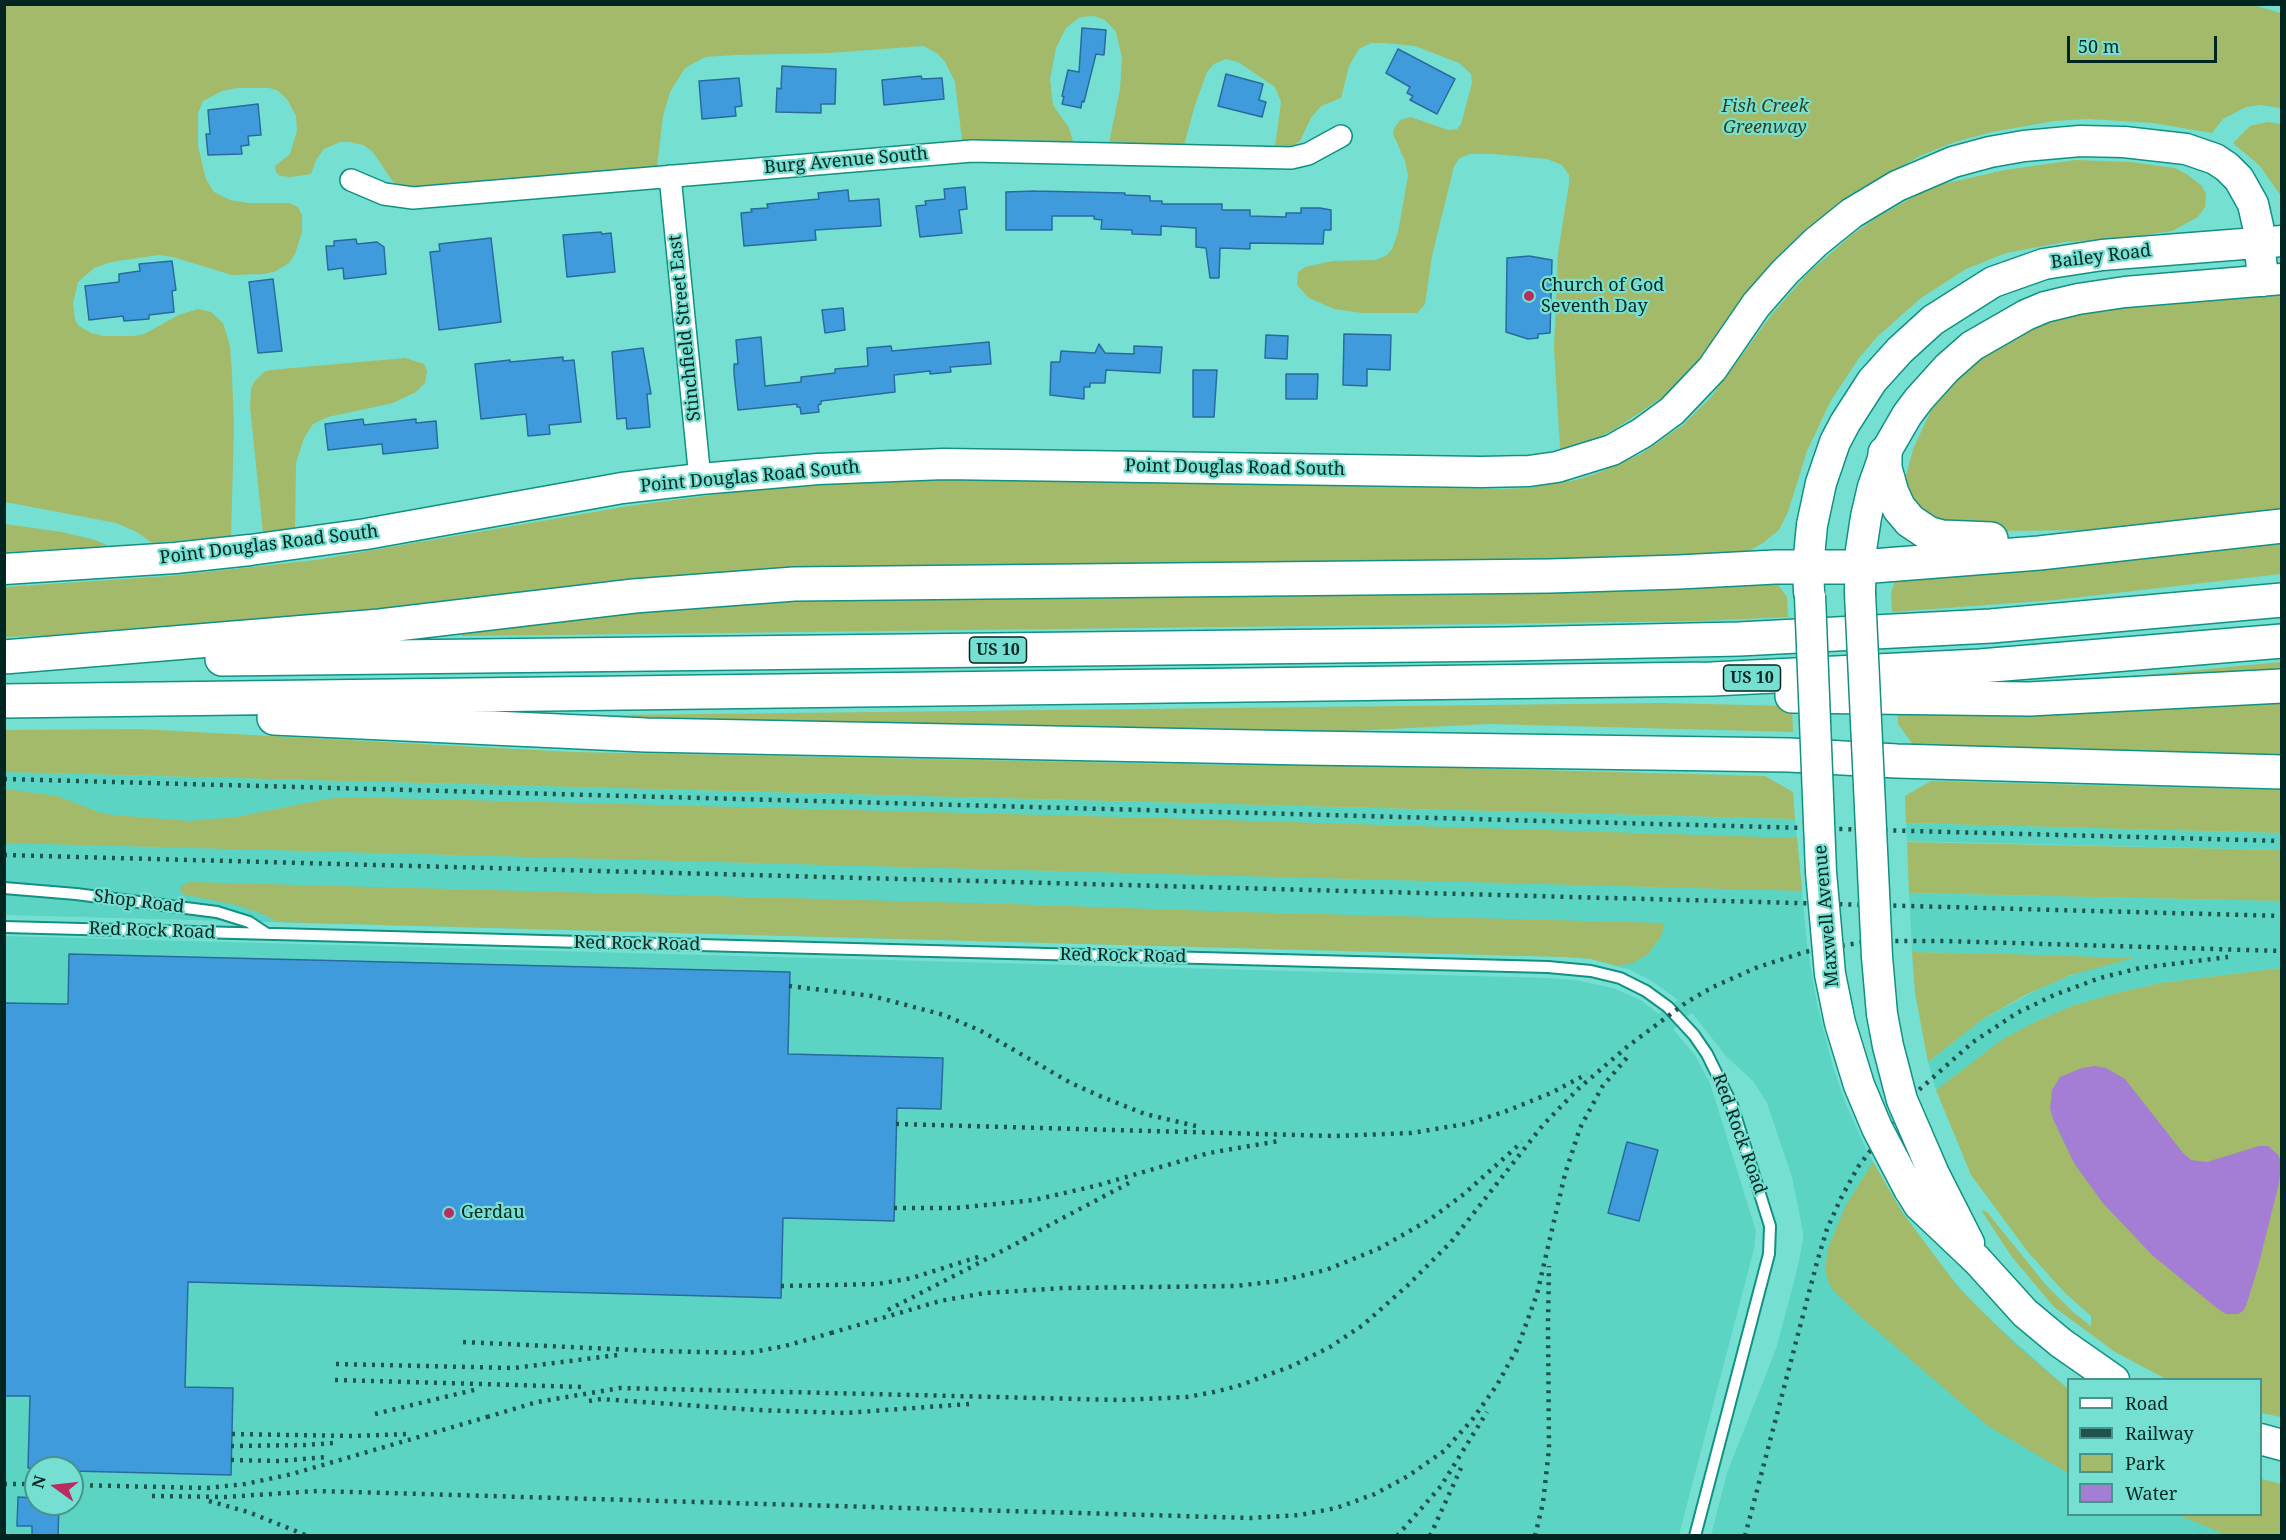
<!DOCTYPE html>
<html>
<head>
<meta charset="utf-8">
<style>
  body { margin:0 }
  #map { position:relative; width:2286px; height:1540px; overflow:hidden; background:#75e0d1; font-family:"Noto Serif",serif }
  canvas { display:block }
  .frame { position:absolute; inset:0; border:6px solid #012520; pointer-events:none }
  .legend { position:absolute; left:2067px; top:1378px; width:195px; height:138px; box-sizing:border-box; background:#75e0d1; border:2px solid #47958a; margin:0; padding:8px 10px; list-style:none; font-size:18px; color:#012520 }
  .legend li { display:flex; align-items:center; gap:12px; height:30px }
  .legend b { width:30px; border:2px solid #47958a }
  .north { position:absolute; left:24px; top:1456px; width:60px; height:60px; box-sizing:border-box; background:#75e0d1; border:2px solid #47958a; border-radius:50%; rotate:285deg; font-size:16px; font-weight:700; line-height:24px; text-align:center; color:#012520 }
  .north::after { content:''; display:block; margin:auto; width:21px; height:27px; background:#b92c61; clip-path:polygon(50% 0,100% 100%,50% 72%,0 100%) }
  .scale { position:absolute; left:2067px; top:36px; width:150px; height:27px; box-sizing:border-box; border:3px solid #012520; border-top:0; padding-left:8px; font-size:18px; line-height:21px; white-space:nowrap; color:#012520; -webkit-text-stroke:4px #75e0d1; paint-order:stroke }
</style>
</head>
<body>
<div id="map">
<canvas width="2286" height="1540"></canvas>
<div class="frame"></div>
<ul class="legend">
<li><b style="height:8px;background:#fff"></b>Road</li>
<li><b style="height:8px;background:#1e544d"></b>Railway</li>
<li><b style="height:16px;background:#a2ba6a"></b>Park</li>
<li><b style="height:16px;background:#a37ed4"></b>Water</li>
</ul>
<div class="north">N</div>
<div class="scale">50 m</div>
</div>
<script>
const g = document.querySelector('canvas').getContext('2d');
g.lineJoin = 'round';
function fillPath(path, color) {
  g.fillStyle = color;
  g.fill(path, 'evenodd');
}
function shape(rows) {
  const path = new Path2D();
  for (const r of rows) {
    path.moveTo(r[0], r[1]);
    for (let i = 2; i < r.length; i += 2) path.lineTo(r[i], r[i + 1]);
  }
  return path;
}
function stroke(path, color, width, dash) {
  g.strokeStyle = color;
  g.lineWidth = width;
  g.lineCap = dash ? 'butt' : 'round';
  g.setLineDash(dash || []);
  g.stroke(path);
}
function write(font, color, halo, rows, align = 'center') {
  g.font = font + ' "Noto Serif",serif';
  g.lineWidth = 4.5;
  g.setLineDash([]);
  g.textBaseline = 'middle';
  g.strokeStyle = halo;
  g.fillStyle = color;
  for (const [text, x, y, turn = 0] of rows) {
    g.save();
    g.translate(x, y);
    g.rotate((+turn || 0) * Math.PI / 180);
    g.textAlign = isNaN(turn) ? turn : align;
    if (halo) g.strokeText(text, 0, 0);
    g.fillText(text, 0, 0);
    g.restore();
  }
}
fillPath(shape([
  [5,772,1795,819,1807,944,1817,1004,1833,1067,1846,1104,1866,1149,1893,1198,1928,1250,1976,1307,2068,1389,2068,1514,2260,1514,2261,1479,2281,1484,2281,1535,1711,1535,1727,1473,1776,1349,1796,1274,1803,1241,1803,1231,1792,1177,1767,1103,1754,1082,1726,1056,1692,1013,1673,1029,1695,1055,1710,1083,1756,1231,1754,1249,1679,1535,5,1535,5,936,1548,978,1575,980,1613,988,1641,1000,1659,1014,1678,1000,1652,981,1630,970,1591,959,1566,957,5,915],
  [36,1468,72,1468,72,1504,36,1504],
  [1906,823,2281,833,2281,850,1907,841],
  [1909,893,2281,901,2281,968,2161,983,2113,994,2072,1006,2037,1021,2004,1039,1936,1090,1928,1062,1983,1019,2048,984,2095,967,2130,958,1912,952]
]), '#5cd4c4');
fillPath(shape([
  [2249,4,2281,13,2281,108,2260,105,2246,107,2223,119,2212,133,2153,123,2088,119,2054,121,1992,132,1955,142,1920,156,1851,194,1803,232,1754,283,1695,365,1663,397,1615,429,1595,439,1560,449,1554,348,1558,253,1569,183,1569,175,1562,165,1547,159,1494,154,1470,154,1460,158,1454,166,1432,256,1425,304,1417,313,1362,313,1334,309,1309,298,1297,285,1298,272,1305,267,1333,261,1376,260,1387,255,1392,249,1398,232,1408,176,1405,161,1393,134,1394,128,1400,120,1411,117,1448,130,1457,129,1461,124,1472,83,1471,74,1459,63,1415,46,1385,43,1371,43,1359,49,1349,66,1341,98,1321,106,1311,118,1300,141,1292,146,1282,147,1275,147,1281,102,1275,87,1238,62,1226,59,1214,64,1207,72,1195,105,1184,145,1109,143,1120,89,1122,58,1116,32,1105,20,1094,16,1080,17,1066,28,1056,48,1050,79,1053,105,1069,128,1073,141,962,140,955,82,945,62,938,54,924,46,828,53,736,55,705,57,685,68,670,92,663,116,657,167,417,187,405,187,394,183,372,151,363,145,350,142,340,142,324,149,316,160,311,174,291,177,280,176,276,172,275,166,290,154,297,131,296,116,287,99,277,90,269,88,237,88,222,91,203,101,198,113,198,146,206,179,214,192,230,200,248,203,289,203,298,207,302,215,302,232,295,254,289,263,276,271,265,274,232,275,173,257,159,255,111,262,94,268,78,282,73,303,75,320,79,326,91,333,104,336,133,336,144,334,179,315,198,309,211,312,223,323,230,346,232,374,234,427,231,536,152,543,137,532,116,523,5,502,5,5],
  [2268,122,2281,124,2281,196,2260,166,2233,143,2250,126],
  [2076,160,2131,162,2175,168,2188,175,2202,186,2206,194,2205,207,2198,217,2172,231,2124,238,2065,242,2006,253,1966,269,1921,298,1877,337,1859,358,1830,402,1807,451,1788,512,1779,530,1763,543,1738,557,1039,572,212,630,5,637,5,587,170,576,316,560,629,506,757,489,831,483,948,479,1501,489,1529,488,1576,480,1598,473,1641,454,1683,425,1711,397,1772,314,1808,273,1853,234,1876,218,1920,193,1939,185,2005,170],
  [2281,293,2281,514,2092,530,2000,531,1953,530,1914,509,1906,483,1906,476,1913,449,1936,400,1978,359,2013,337,2062,316,2144,303],
  [405,358,424,364,427,371,425,383,416,392,393,403,328,417,313,424,304,438,296,463,295,528,263,532,250,407,251,389,254,382,264,372,270,370],
  [5,524,62,532,95,540,109,546,5,552],
  [2281,543,2281,574,2055,600,1892,612,1891,592,1896,579,2049,568],
  [1774,579,1787,597,1788,617,1700,621,1478,624,462,636,462,625,715,598],
  [2281,662,2281,674,2038,684,2167,673],
  [2281,696,2281,762,1917,750,1898,724,1897,708],
  [1661,703,1792,706,1793,732,1489,724,1290,734,528,716],
  [139,729,573,752,1227,765,1308,764,1765,776,1793,792,1795,819,5,772,5,730],
  [1931,781,2281,790,2281,833,1906,823,1905,796],
  [5,789,57,796,101,813,113,815,189,821,236,817,327,799,346,797,1159,818,1797,838,1802,891,5,843],
  [1907,842,2281,850,2281,901,1909,893],
  [189,882,1009,904,1241,912,1665,923,1660,938,1648,954,1633,963,1618,966,1591,959,1566,957,277,922,265,915,237,905,182,894,180,887],
  [1912,952,2005,954,2134,958,2071,975,2025,995,1983,1019,1928,1062,1915,993],
  [2281,968,2281,1417,2261,1413,2260,1380,2166,1379,2115,1352,2054,1307,2012,1257,1981,1210,1987,1212,2046,1285,2073,1312,2091,1326,2091,1316,2065,1293,2028,1252,1971,1175,1936,1090,2003,1039,2037,1021,2072,1006,2113,994,2161,983],
  [1873,1162,1902,1212,1958,1287,2014,1343,2068,1389,2068,1473,1988,1426,1861,1317,1832,1289,1827,1278,1825,1268,1828,1248,1846,1205],
  [2261,1479,2281,1484,2281,1535,2227,1535,2178,1515,2260,1514]
]), '#a2ba6a');
fillPath(shape([
  [2095,1066,2106,1068,2125,1079,2183,1153,2191,1160,2207,1162,2259,1146,2268,1146,2278,1155,2281,1161,2279,1183,2258,1267,2247,1303,2243,1311,2238,1314,2226,1314,2218,1309,2152,1255,2102,1202,2074,1163,2053,1119,2050,1108,2052,1090,2060,1077,2082,1068]
]), '#a37ed4');
const building = shape([
  [1082,28,1106,30,1104,55,1096,54,1084,102,1082,101,1081,108,1062,104,1064,97,1062,96,1068,70,1079,72,1082,28],
  [1398,49,1455,79,1437,114,1410,100,1413,96,1407,93,1410,87,1386,73,1398,49],
  [782,66,836,69,835,104,821,104,821,113,776,112,777,88,781,89,782,66],
  [1226,74,1263,84,1259,100,1266,102,1262,117,1218,106,1226,74],
  [921,76,922,79,942,78,944,99,884,105,882,80,921,76],
  [739,78,742,106,735,107,736,116,702,119,699,81,739,78],
  [258,104,261,135,248,136,249,145,241,146,242,154,208,155,206,134,210,134,208,110,258,104],
  [965,187,967,209,959,210,962,233,920,237,916,206,926,205,925,201,945,199,944,189,965,187],
  [848,190,849,201,879,199,881,226,815,230,816,240,744,246,741,213,752,212,751,209,768,208,767,204,819,199,818,193,848,190],
  [1035,191,1125,193,1125,195,1150,196,1150,201,1162,201,1162,204,1222,204,1222,210,1250,210,1250,216,1286,217,1286,213,1301,213,1301,208,1320,208,1331,210,1331,230,1324,230,1323,244,1250,243,1250,249,1220,248,1219,278,1210,278,1206,248,1196,247,1196,228,1161,226,1161,235,1132,234,1132,230,1101,229,1102,220,1094,219,1094,216,1052,216,1052,230,1006,230,1006,192,1035,191],
  [601,232,602,234,611,233,615,272,567,277,563,235,601,232],
  [491,238,501,322,439,330,430,252,440,251,439,244,491,238],
  [356,239,357,244,377,242,384,247,386,274,344,279,343,268,328,270,326,246,334,246,334,241,356,239],
  [1529,256,1552,260,1550,333,1538,334,1538,338,1528,339,1506,332,1507,258,1529,256],
  [172,261,176,290,172,291,174,312,149,315,149,319,124,321,123,316,89,320,85,286,119,282,119,274,140,271,139,264,172,261],
  [273,279,282,351,258,353,249,282,273,279],
  [843,308,845,330,825,333,822,310,843,308],
  [1344,334,1391,335,1390,370,1367,369,1367,386,1343,385,1344,334],
  [1266,335,1288,336,1287,359,1265,358,1266,335],
  [761,337,765,386,801,382,801,377,835,373,835,369,868,366,867,348,891,346,892,351,989,342,991,364,950,367,951,372,930,374,930,371,894,375,895,392,821,401,821,404,818,405,819,412,801,414,800,407,797,407,797,404,738,410,734,373,734,364,738,364,736,340,761,337],
  [1099,344,1105,353,1134,354,1134,346,1162,347,1160,373,1106,370,1105,383,1090,383,1090,387,1084,387,1084,399,1050,395,1051,362,1060,362,1061,351,1095,353,1099,344],
  [643,348,651,394,647,394,650,427,627,429,626,418,617,419,612,352,643,348],
  [563,357,563,361,574,360,581,422,549,425,550,434,528,436,526,414,481,419,475,364,510,360,510,362,563,357],
  [1193,370,1217,370,1214,417,1193,417,1193,370],
  [1286,374,1318,374,1317,399,1286,399,1286,374],
  [363,419,364,425,416,419,416,423,436,421,438,448,383,454,382,444,328,450,325,424,363,419],
  [69,954,790,972,788,1054,943,1058,941,1109,897,1108,894,1221,783,1218,781,1298,188,1282,185,1387,233,1388,231,1475,72,1471,72,1468,28,1468,30,1396,4,1396,4,1003,68,1004,69,954],
  [1627,1142,1658,1150,1639,1221,1608,1213,1627,1142],
  [18,1497,36,1498,36,1504,59,1504,58,1536,32,1536,32,1526,17,1526,18,1497]
]);
fillPath(building, '#409bdc');
stroke(building, '#276c9c', 1.5);
const lane = shape([
  [4,888,76,894,217,912,249,922,267,934],
  [4,927,1548,967,1591,971,1620,978,1646,991,1668,1007,1694,1035,1707,1054,1732,1105,1770,1226,1769,1254,1695,1536]
]);
const street = shape([
  [670,176,700,479],
  [351,180,384,194,413,198,972,151,1291,158,1308,154,1341,136]
]);
const secondary = shape([
  [4,569,175,558,250,550,366,534,622,488,700,479,818,469,944,464,1481,472,1529,471,1557,467,1612,450,1642,433,1672,411,1712,369,1756,305,1785,272,1816,242,1852,213,1897,186,1953,162,1990,152,2024,146,2080,141,2124,142,2186,149,2215,159,2227,167,2239,179,2253,204,2258,226,2263,281],
  [1809,592,1808,567,1812,525,1821,483,1835,442,1845,423,1872,381,1900,350,1933,320,1993,282,2044,264,2102,255,2282,241],
  [1860,592,1861,550,1866,517,1873,487,1885,453,1907,415,1919,399,1947,368,1972,346,2026,315,2045,307,2078,299,2125,292,2282,279],
  [1934,1174,1969,1243],
  [1909,1189,1919,1205,1977,1260,2025,1313,2061,1343,2114,1380],
  [2260,1439,2282,1445]
]);
const highway = shape([
  [1885,453,1885,468,1892,493,1899,508,1910,521,1928,533,1942,537,1991,539],
  [4,657,380,626,634,596,794,584,1550,576,1679,572,1775,567,1860,567,2039,553,2282,526],
  [222,659,1507,644,1739,639,1991,626,2282,600],
  [1792,696,2029,699,2282,686],
  [4,701,1712,679,1980,666,2282,641],
  [274,718,646,735,1306,748,1789,755,1897,761,2282,772]
]);
stroke(lane, '#109183', 14);
stroke(street, '#109183', 24);
stroke(secondary, '#109183', 33);
stroke(highway, '#109183', 36);
stroke(lane, '#fff', 10);
stroke(street, '#fff', 21);
stroke(secondary, '#fff', 30);
stroke(highway, '#fff', 33);
stroke(shape([
  [4,779,2282,841],
  [4,855,2282,916],
  [789,986,872,996,944,1015,981,1031,1071,1083,1102,1097,1145,1114,1196,1126],
  [896,1124,1335,1136,1411,1133,1466,1124,1504,1112,1551,1093,1587,1074],
  [894,1208,956,1208,1034,1200,1095,1186,1209,1153,1279,1141],
  [1023,1239,1129,1183],
  [781,1286,878,1284,912,1278,981,1256],
  [888,1310,1031,1236],
  [831,1333,940,1301,985,1293,1064,1288,1235,1286,1279,1281,1326,1270,1378,1249,1429,1220,1464,1194,1522,1142],
  [463,1342,654,1351,748,1353,785,1346,838,1331],
  [1516,1352,1537,1294,1565,1174,1580,1128,1602,1087,1630,1054],
  [336,1364,514,1368,618,1355],
  [335,1380,585,1387],
  [589,1401,601,1399,756,1410,845,1413,969,1404],
  [375,1414,478,1389],
  [487,1417,537,1402,620,1388,1121,1400,1187,1397,1214,1392,1238,1386,1292,1366,1330,1347,1363,1325,1407,1286,1451,1242,1543,1125,1578,1089,1628,1046,1687,1002,1713,987,1758,967,1805,952,1870,941,1945,941,2282,951],
  [232,1434,353,1436,408,1434],
  [231,1446,305,1445,334,1443],
  [231,1460,279,1461,326,1457],
  [4,1484,36,1484],
  [72,1485,207,1488,245,1484,292,1474,494,1415],
  [152,1496,225,1497,317,1491,1251,1518,1300,1515,1336,1508,1375,1494,1408,1476,1444,1451,1472,1420,1497,1385,1519,1345],
  [209,1501,248,1512,308,1536],
  [1397,1536,1441,1486,1487,1412],
  [1430,1536,1461,1468],
  [1535,1536,1543,1503,1549,1449,1548,1324,1549,1266],
  [1745,1536,1817,1262,1827,1229,1841,1198,1858,1167,1911,1097,1973,1042,2017,1013,2054,995,2100,978,2140,968,2228,957]
]), '#1e544d', 4.5, [3, 6]);
const secondaryBridge = shape([
  [1860,593,1877,957,1882,1014,1888,1046,1902,1100,1934,1174],
  [1810,596,1821,872,1830,974,1840,1023,1859,1085,1877,1128,1909,1189]
]);
stroke(secondaryBridge, '#109183', 33, []);
stroke(secondaryBridge, '#fff', 30);
for (const [x, y, r, color] of [
  [1529,296,6,"#b92c61"],
  [449,1213,6,"#b92c61"]
]) {
  const dot = new Path2D();
  dot.arc(x, y, r, 0, 2 * Math.PI);
  g.fillStyle = color;
  g.fill(dot);
  stroke(dot, '#75e0d1', 2);
}
for (const [x, y, w] of [
  [998,650,57],
  [1752,678,57]
]) {
  const box = new Path2D();
  box.roundRect(x - w / 2, y - 13, w, 26, 4.5);
  g.fillStyle = '#75e0d1';
  g.fill(box);
  stroke(box, '#012520', 1.5);
}
write('bold 16px', '#012520', null, [
  ["US 10",998,650],
  ["US 10",1752,678]
]);
write('italic 18px', '#354119', '#75e0d1', [
  ["Fish Creek",1765,107],
  ["Greenway",1765,128]
]);
write('18px', '#012520', '#75e0d1', [
  ["Burg Avenue South",846,161,-5],
  ["Bailey Road",2101,257,-7],
  ["Stinchfield Street East",685,328,-96],
  ["Point Douglas Road South",1235,468,1],
  ["Point Douglas Road South",750,477,-5],
  ["Point Douglas Road South",269,545,-7],
  ["Shop Road",139,902,7],
  ["Maxwell Avenue",1827,916,-95],
  ["Red Rock Road",152,931,2],
  ["Red Rock Road",637,944,1],
  ["Red Rock Road",1123,956,1],
  ["Red Rock Road",1739,1134,70]
]);
write('18px', '#012520', '#75e0d1', [
  ["Church of God",1541,286],
  ["Seventh Day",1541,307],
  ["Gerdau",461,1213]
], 'left');
</script>
</body>
</html>
